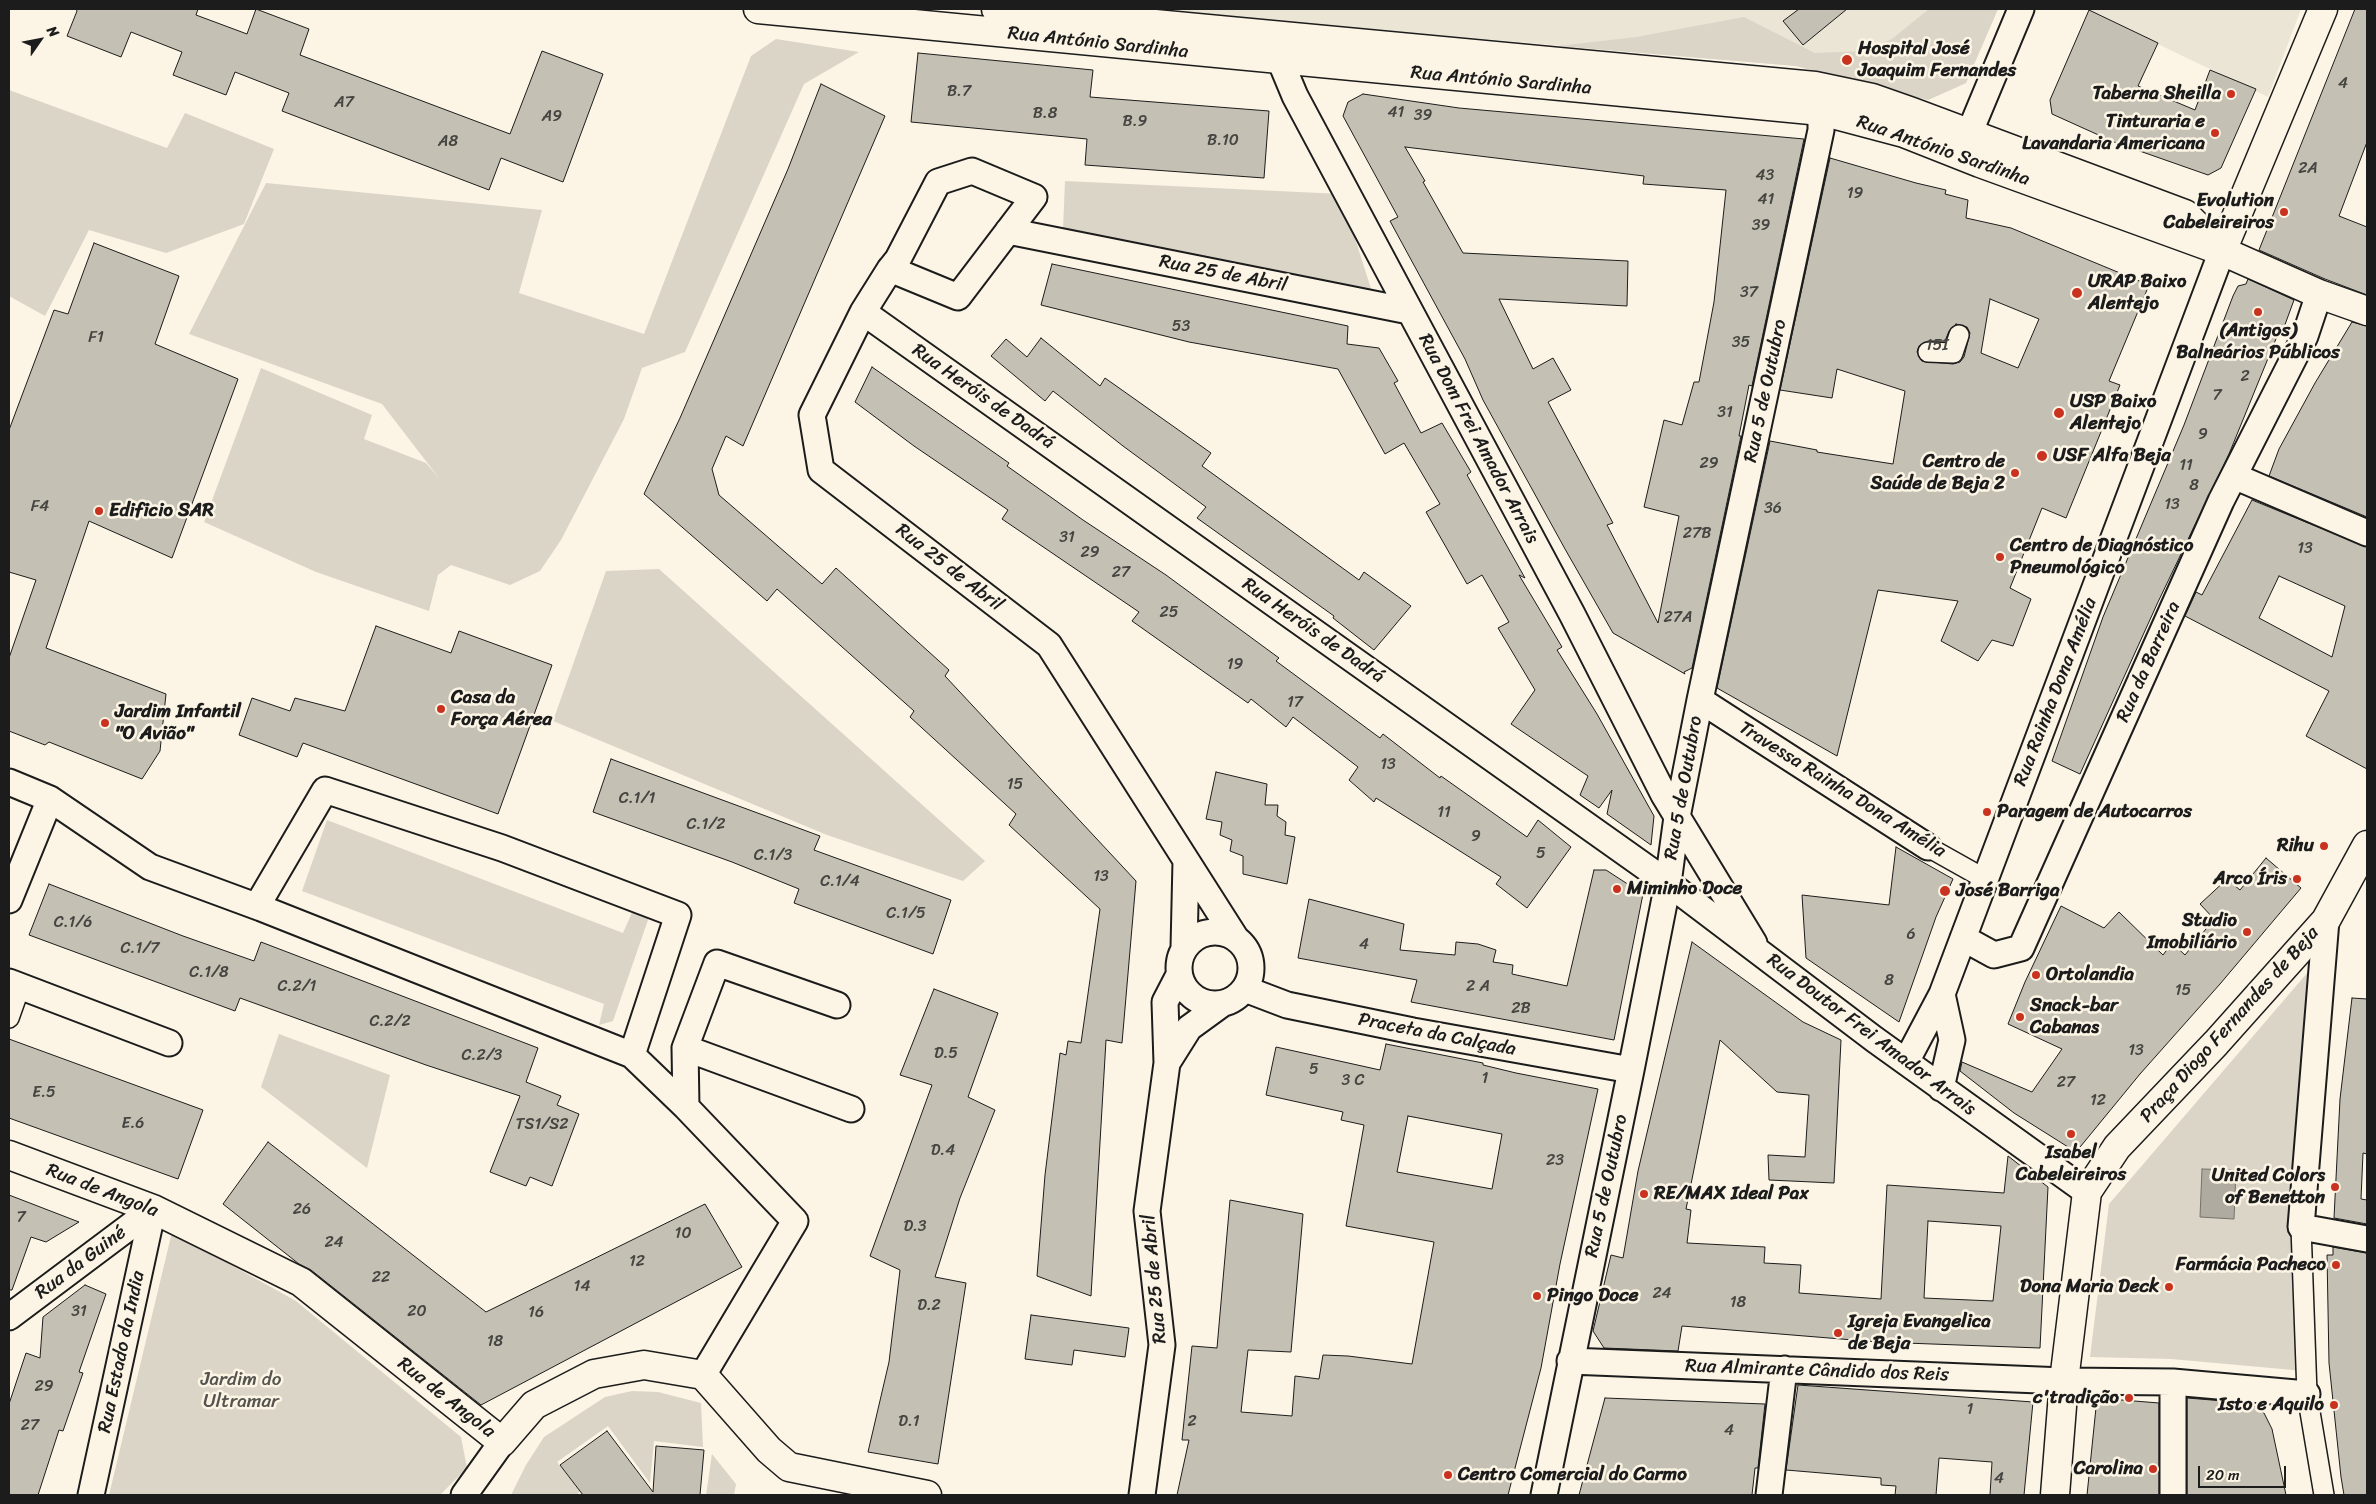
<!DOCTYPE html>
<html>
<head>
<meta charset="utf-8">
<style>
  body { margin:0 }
  #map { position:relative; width:2376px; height:1504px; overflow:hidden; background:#fcf5e5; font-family:Sriracha,sans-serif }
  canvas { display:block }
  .frame { position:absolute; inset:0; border:10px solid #1c1c1c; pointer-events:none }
  .north { position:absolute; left:15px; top:15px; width:50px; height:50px; -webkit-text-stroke:4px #fcf5e5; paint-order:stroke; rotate:57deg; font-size:14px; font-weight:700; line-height:20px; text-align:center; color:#1c1c1c }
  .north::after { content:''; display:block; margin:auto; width:18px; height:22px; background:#1c1c1c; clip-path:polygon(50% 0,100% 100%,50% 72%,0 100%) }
  .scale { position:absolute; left:2198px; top:1466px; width:88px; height:22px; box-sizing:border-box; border:2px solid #1c1c1c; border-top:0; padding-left:6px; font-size:15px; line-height:18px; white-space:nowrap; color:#1c1c1c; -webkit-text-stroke:4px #fcf5e5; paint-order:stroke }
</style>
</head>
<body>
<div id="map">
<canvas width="2376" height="1504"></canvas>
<div class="frame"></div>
<div class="north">N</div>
<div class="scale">20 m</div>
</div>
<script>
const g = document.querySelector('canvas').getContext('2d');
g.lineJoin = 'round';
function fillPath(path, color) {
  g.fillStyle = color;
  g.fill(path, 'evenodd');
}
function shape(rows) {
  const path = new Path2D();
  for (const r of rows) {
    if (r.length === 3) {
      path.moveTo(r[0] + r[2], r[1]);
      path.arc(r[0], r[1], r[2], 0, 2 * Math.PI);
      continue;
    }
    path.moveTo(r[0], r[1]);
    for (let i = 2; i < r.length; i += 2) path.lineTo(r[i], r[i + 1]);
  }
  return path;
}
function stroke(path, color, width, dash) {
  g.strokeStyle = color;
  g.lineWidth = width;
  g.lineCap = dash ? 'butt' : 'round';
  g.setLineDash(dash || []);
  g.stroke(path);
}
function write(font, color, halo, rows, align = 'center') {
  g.font = font + ' Sriracha,sans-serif';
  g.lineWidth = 5;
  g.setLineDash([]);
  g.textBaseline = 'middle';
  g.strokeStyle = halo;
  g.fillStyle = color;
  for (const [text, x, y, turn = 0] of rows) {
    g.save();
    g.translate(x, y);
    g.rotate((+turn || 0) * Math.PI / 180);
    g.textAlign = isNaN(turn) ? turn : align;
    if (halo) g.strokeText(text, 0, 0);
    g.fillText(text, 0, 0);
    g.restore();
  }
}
fillPath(shape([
  [1135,9,1998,9,1966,83,1928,100,1796,66],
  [2085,9,2301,9,2268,97]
]), '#ebe5d6');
fillPath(shape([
  [1929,9,1998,9,1966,83,1928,100,1796,66,1558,46,1636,37,1744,17,1815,53,1862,51,1892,39],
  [776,39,859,52,804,84,685,352,642,368,624,419,561,540,540,571,510,585,451,565,438,575,429,611,316,572,204,522,261,368,372,415,364,439,426,463,439,478,382,404,189,334,266,183,542,210,519,293,644,334,751,56],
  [9,90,167,148,185,113,274,149,244,224,166,253,89,230,45,316,9,296],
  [1065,181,1341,194,1372,292,1063,230],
  [659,569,985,861,963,881,827,835,553,721,606,571],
  [327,820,623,933,634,908,649,917,613,1021,599,1025,604,1004,302,891],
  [2314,965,2304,1371,2171,1359,2090,1357,2109,1204],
  [279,1034,390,1075,367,1168,261,1087],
  [172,1232,296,1301,461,1437,467,1468,440,1495,109,1495],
  [632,1391,658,1392,701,1403,703,1447,654,1441,650,1483,608,1426,557,1462,580,1491,577,1495,511,1495,526,1465,544,1437,605,1397],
  [712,1454,736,1484,734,1495,706,1495]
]), '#dbd5c8');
const water = shape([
  [2202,1169,2236,1170,2234,1219,2200,1217,2202,1169]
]);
fillPath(water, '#b0aba1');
stroke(water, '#75726c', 1);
const building = shape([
  [76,9,198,9,196,15,247,34,256,9,309,29,300,55,510,134,542,51,603,74,563,182,501,158,489,190,282,111,289,93,235,72,226,95,173,75,182,52,131,32,121,57,67,36,77,11,76,9],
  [1799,9,1847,9,1803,45,1783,21,1799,9],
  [2355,9,2367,9,2367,142,2339,216,2367,227,2367,295,2325,279,2259,250,2355,9],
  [2089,10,2158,43,2138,86,2195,110,2210,70,2256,89,2221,168,2208,175,2114,142,2052,114,2050,100,2089,10],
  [918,53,1093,70,1090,97,1269,111,1264,178,1085,165,1087,139,911,122,918,53],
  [821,84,885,116,743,446,726,436,712,469,719,495,822,584,836,568,949,670,945,676,1136,881,1122,1043,1106,1040,1091,1296,1037,1276,1045,1175,1060,1053,1066,1055,1068,1041,1081,1043,1100,909,1009,825,1016,814,910,717,914,711,777,589,767,601,644,494,680,418,788,169,821,84],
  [1363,94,1459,108,1804,139,1752,386,1749,385,1739,436,1741,436,1692,668,1684,672,1685,674,1613,633,1565,549,1483,400,1465,359,1390,221,1398,217,1343,116,1348,102,1363,94],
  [1405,147,1644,176,1643,184,1726,190,1714,302,1699,382,1694,382,1682,425,1664,420,1644,507,1679,516,1658,623,1607,525,1613,523,1548,402,1571,390,1553,358,1533,369,1499,299,1627,306,1628,261,1463,253,1423,182,1425,181,1405,147],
  [1830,158,1916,183,1946,190,1945,194,1968,200,1966,218,2011,228,2149,285,2109,381,2120,385,2066,518,2042,508,2010,588,2031,599,2013,646,1992,640,1978,661,1941,641,1958,601,1878,590,1837,756,1717,688,1770,441,1817,450,1817,452,1893,464,1905,391,1837,369,1832,398,1780,390,1830,158],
  [1990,299,2039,319,2018,368,1981,353,1990,299],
  [1956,324,1967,327,1970,333,1964,357,1960,362,1953,364,1922,361,1917,352,1919,346,1928,341,1945,341,1949,331,1956,324],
  [94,243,179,276,155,344,238,379,172,558,89,521,46,648,166,694,160,751,142,779,49,742,45,745,9,731,9,658,36,580,9,572,9,430,54,310,68,314,94,243],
  [1052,264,1348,326,1347,344,1379,348,1398,381,1394,383,1421,433,1442,423,1471,472,1467,475,1525,578,1519,575,1562,647,1557,650,1597,714,1654,816,1651,845,1607,814,1612,790,1599,808,1580,795,1588,776,1511,724,1535,690,1498,628,1509,622,1482,575,1467,584,1426,512,1440,504,1404,443,1385,454,1338,369,1189,342,1041,305,1052,264],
  [2248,279,2294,300,2283,330,2280,329,2229,454,2158,602,2080,774,2052,761,2103,617,2184,425,2233,296,2238,286,2246,284,2248,279],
  [2352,322,2367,326,2367,517,2269,476,2279,449,2315,383,2352,322],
  [1041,338,1100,386,1105,378,1211,453,1202,466,1359,580,1364,572,1411,606,1374,650,1333,618,1334,616,1197,518,1206,507,1123,446,1053,391,1045,401,991,356,1006,339,1027,357,1041,338],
  [872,367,1009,463,1007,466,1083,520,1166,575,1279,658,1276,661,1380,738,1383,734,1440,778,1441,776,1527,837,1538,820,1571,847,1527,908,1496,884,1501,877,1376,798,1374,802,1349,780,1358,767,1293,717,1286,727,1251,699,1248,703,1132,621,1139,612,1002,519,1008,510,914,446,855,402,872,367],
  [2252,500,2367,547,2367,769,2306,736,2329,691,2185,616,2196,592,2202,595,2252,500],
  [2279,576,2345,606,2332,657,2259,618,2279,576],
  [376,626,451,653,459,631,552,665,498,814,303,743,297,757,239,735,252,698,290,711,295,698,345,711,376,626],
  [611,759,820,836,814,850,951,900,933,954,794,903,799,889,732,862,593,812,611,759],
  [1216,772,1267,784,1265,805,1278,805,1277,816,1286,822,1285,835,1295,837,1287,884,1243,874,1243,856,1230,851,1232,840,1220,835,1222,822,1206,819,1216,772],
  [1896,847,1953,879,1936,917,1899,1022,1806,958,1802,895,1889,905,1896,847],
  [2266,858,2301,888,2220,984,2140,1074,2076,1152,2014,1113,1960,1071,1962,1062,2032,1092,2062,1049,2008,1024,2025,982,2061,906,2104,928,2119,912,2163,955,2172,943,2185,955,2214,919,2200,904,2227,879,2240,890,2266,858],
  [1594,870,1606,870,1643,894,1614,1040,1411,1002,1417,980,1298,958,1309,899,1404,924,1400,950,1455,955,1456,942,1478,944,1496,950,1493,962,1513,965,1512,974,1567,986,1594,870],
  [49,884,183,936,254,961,261,942,538,1048,526,1082,561,1096,557,1105,579,1114,552,1186,530,1177,526,1186,490,1172,520,1096,426,1065,240,998,235,1011,29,935,49,884],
  [1692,942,1803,1022,1841,1040,1834,1183,1769,1180,1768,1155,1805,1157,1809,1095,1777,1092,1720,1040,1686,1209,1691,1210,1687,1243,1765,1247,1764,1263,1801,1265,1799,1293,1881,1299,1887,1185,2004,1193,2008,1156,2048,1187,2040,1348,1878,1342,1682,1326,1678,1351,1604,1348,1593,1331,1611,1255,1623,1258,1638,1171,1692,942],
  [1928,1221,2001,1226,1993,1301,1924,1298,1928,1221],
  [934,989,998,1013,968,1097,995,1110,960,1198,935,1277,966,1283,938,1464,868,1452,889,1362,900,1270,870,1256,932,1085,900,1075,934,989],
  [2352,998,2367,999,2367,1154,2363,1153,2361,1199,2367,1200,2367,1224,2334,1218,2340,1099,2352,998],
  [9,1039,203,1110,178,1179,9,1118,9,1039],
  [1386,1044,1483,1063,1483,1065,1516,1073,1598,1089,1560,1264,1541,1368,1508,1495,1177,1495,1189,1440,1182,1440,1192,1346,1217,1348,1230,1200,1303,1214,1291,1352,1248,1350,1241,1412,1292,1416,1295,1376,1319,1379,1323,1355,1348,1356,1412,1364,1434,1242,1346,1226,1364,1125,1341,1120,1343,1112,1266,1095,1276,1047,1380,1070,1386,1044],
  [1408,1116,1502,1134,1492,1189,1397,1172,1408,1116],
  [268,1142,486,1312,705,1204,742,1267,481,1405,311,1270,299,1264,223,1204,268,1142],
  [9,1195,79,1222,46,1242,31,1237,12,1290,9,1290,9,1195],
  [2333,1247,2367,1253,2367,1495,2344,1495,2341,1477,2329,1363,2327,1255,2333,1255,2333,1247],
  [85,1285,106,1294,79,1372,83,1373,63,1431,59,1430,38,1495,9,1495,9,1404,26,1353,40,1358,43,1317,85,1285],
  [1031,1315,1129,1328,1125,1357,1074,1350,1072,1365,1025,1359,1031,1315],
  [1798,1385,2033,1402,2024,1495,1990,1495,1992,1462,1939,1458,1936,1495,1895,1495,1896,1486,1881,1485,1881,1478,1786,1470,1798,1385],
  [1605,1398,1765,1404,1758,1468,1755,1468,1752,1495,1579,1495,1605,1398],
  [2097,1398,2159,1403,2159,1495,2087,1495,2097,1398],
  [2187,1398,2249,1403,2264,1413,2272,1429,2286,1495,2187,1495,2187,1398],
  [607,1431,653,1492,656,1446,704,1450,700,1495,583,1495,560,1465,607,1431]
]);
fillPath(building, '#c4c0b3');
stroke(building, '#1c1c1c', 1);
const pedestrian = shape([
  [1928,352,1953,353,1959,335],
  [1928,847,1985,879],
  [9,1018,20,987],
  [2301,1227,2307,1394,2324,1495]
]);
const minor = shape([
  [1280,60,1295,96,1572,614,1664,795,1754,943],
  [1961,153,2021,9],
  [1008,231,1409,311],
  [890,269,958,297,1034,197,972,171,938,182,898,259,890,269,863,312,812,415,821,470,1049,645,1235,937],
  [863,312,1668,883,1874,1039,2087,1192],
  [2234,476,2367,533],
  [1700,700,1928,847],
  [9,782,50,799,150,867,261,908,632,1055,686,1107,795,1221,703,1375],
  [9,900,50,799],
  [257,906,325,790,502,848,678,915,632,1055],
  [2326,920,2301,1227,2367,1239],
  [1215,968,36],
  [1963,938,1994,955,2021,948,2221,501,2305,336,2319,294],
  [1184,947,1186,861],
  [9,982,169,1043],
  [1245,989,1287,1005,1413,1031,1631,1070],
  [685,1048,851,1109],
  [1906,1062,1942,994,2222,251],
  [1167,1063,1189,1028,1222,1004],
  [1941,1088,1952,1040,1942,994],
  [686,1107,685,1048,717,963,837,1005],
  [9,1317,153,1209],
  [1570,1361,2064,1381,2173,1382,2307,1394],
  [91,1495,153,1209],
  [464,1495,502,1442],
  [1142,1495,1162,1345,1147,1211,1167,1063,1165,1002,1179,975],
  [1544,1495,1631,1070,1668,883,1677,817,1700,700,1821,130,1821,111],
  [1769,1495,1784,1369],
  [2173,1495,2173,1382]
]);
const tertiary = shape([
  [9,1155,153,1209,301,1282,502,1442,534,1405,594,1374,644,1365,703,1375,769,1450,789,1467,927,1495]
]);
const secondary = shape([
  [758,9,1821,111,1904,133,1980,163,2222,251,2319,294,2367,311],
  [996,9,1815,86,1872,98,1912,112,2185,214,2214,243],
  [2222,251,2323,9],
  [2055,1495,2064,1381,2087,1192,2117,1147,2216,1043,2326,920,2367,845]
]);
stroke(pedestrian, '#1c1c1c', 22);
stroke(minor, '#1c1c1c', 29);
stroke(tertiary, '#1c1c1c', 31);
stroke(secondary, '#1c1c1c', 31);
stroke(pedestrian, '#fcf5e5', 19);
stroke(minor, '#fcf5e5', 25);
stroke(tertiary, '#fcf5e5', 28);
stroke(secondary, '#fcf5e5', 28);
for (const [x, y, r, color] of [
  [1847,60,6,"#c8321e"],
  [2231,94,5,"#c8321e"],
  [2215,133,5,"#c8321e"],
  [2284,212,5,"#c8321e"],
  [2077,293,6,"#c8321e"],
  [2258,312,5,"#c8321e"],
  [2059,413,6,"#c8321e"],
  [2042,456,6,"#c8321e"],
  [2015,473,5,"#c8321e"],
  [99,511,5,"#c8321e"],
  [2000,557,5,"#c8321e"],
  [441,709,5,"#c8321e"],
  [105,723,5,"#c8321e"],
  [1987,812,5,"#c8321e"],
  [2324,846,5,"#c8321e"],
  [2297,879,5,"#c8321e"],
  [1617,889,5,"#c8321e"],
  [1945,891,6,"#c8321e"],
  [2247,932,5,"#c8321e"],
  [2036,975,5,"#c8321e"],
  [2020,1017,5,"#c8321e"],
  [2071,1134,5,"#c8321e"],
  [2335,1187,5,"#c8321e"],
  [1644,1194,5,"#c8321e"],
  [2336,1265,5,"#c8321e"],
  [2169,1287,5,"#c8321e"],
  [1537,1296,5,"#c8321e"],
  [1838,1333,5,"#c8321e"],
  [2129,1398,5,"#c8321e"],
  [2334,1405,5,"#c8321e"],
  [2153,1469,5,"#c8321e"],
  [1448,1475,5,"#c8321e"]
]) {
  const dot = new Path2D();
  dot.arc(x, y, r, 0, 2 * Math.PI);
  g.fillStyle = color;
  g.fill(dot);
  stroke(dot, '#fcf5e5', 2);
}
write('16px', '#464542', null, [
  ["4",2343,84],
  ["B.7",959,92],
  ["A7",344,103],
  ["41",1396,113],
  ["B.8",1045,114],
  ["39",1423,116],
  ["A9",552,117],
  ["B.9",1135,122],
  ["B.10",1223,141],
  ["A8",448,142],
  ["2A",2308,169],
  ["43",1765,176],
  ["19",1855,194],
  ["41",1766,200],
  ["39",1761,226],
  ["37",1749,293],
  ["53",1181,327],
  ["F1",96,338],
  ["35",1741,343],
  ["15I",1937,346],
  ["2",2245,377],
  ["7",2217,396],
  ["31",1725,413],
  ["9",2203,435],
  ["29",1709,464],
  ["11",2186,466],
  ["8",2194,486],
  ["13",2172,505],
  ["F4",40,507],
  ["36",1773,509],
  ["27B",1697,534],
  ["31",1067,538],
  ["13",2305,549],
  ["29",1090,553],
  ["27",1121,573],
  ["25",1169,613],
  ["27A",1678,618],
  ["19",1235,665],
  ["17",1295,703],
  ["13",1388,765],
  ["15",1015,785],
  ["C.1/1",637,799],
  ["11",1444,813],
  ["C.1/2",706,825],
  ["9",1476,837],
  ["5",1541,854],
  ["C.1/3",773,856],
  ["13",1101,877],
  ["C.1/4",840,882],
  ["C.1/5",906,914],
  ["C.1/6",73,923],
  ["6",1911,935],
  ["4",1364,945],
  ["C.1/7",140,949],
  ["C.1/8",209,973],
  ["8",1889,981],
  ["C.2/1",297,987],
  ["2 A",1478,987],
  ["15",2183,991],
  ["2B",1521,1009],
  ["C.2/2",390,1022],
  ["13",2136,1051],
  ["D.5",946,1054],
  ["C.2/3",482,1056],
  ["5",1314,1070],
  ["1",1485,1079],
  ["3 C",1353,1081],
  ["27",2066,1083],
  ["E.5",44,1093],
  ["12",2098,1101],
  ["E.6",133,1124],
  ["TS1/S2",542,1125],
  ["D.4",943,1151],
  ["23",1555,1161],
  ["26",302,1210],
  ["7",21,1218],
  ["D.3",915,1227],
  ["10",683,1234],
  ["24",334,1243],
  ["12",637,1262],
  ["22",381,1278],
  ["14",582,1287],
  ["24",1662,1294],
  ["18",1738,1303],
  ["D.2",929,1306],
  ["31",79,1312],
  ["20",417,1312],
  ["16",536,1313],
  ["18",495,1342],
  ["29",44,1387],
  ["1",1970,1410],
  ["D.1",909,1422],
  ["2",1192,1422],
  ["27",30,1426],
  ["4",1729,1431],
  ["4",1999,1479]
]);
write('19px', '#1c1c1c', '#fcf5e5', [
  ["Rua António Sardinha",1098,43,6],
  ["Rua António Sardinha",1501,81,5],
  ["Rua António Sardinha",1943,151,19],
  ["Rua 25 de Abril",1223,274,11],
  ["Rua 5 de Outubro",1766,391,-78],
  ["Rua Heróis de Dadrá",983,397,35],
  ["Rua Dom Frei Amador Arrais",1478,439,62],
  ["Rua 25 de Abril",949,568,38],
  ["Rua Heróis de Dadrá",1313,631,35],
  ["Rua da Barreira",2149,662,-66],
  ["Rua Rainha Dona Amélia",2056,692,-69],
  ["Rua 5 de Outubro",1684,788,-80],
  ["Travessa Rainha Dona Amélia",1842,790,32],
  ["Praça Diogo Fernandes de Beja",2230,1025,-48],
  ["Praceta da Calçada",1437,1035,11],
  ["Rua Doutor Frei Amador Arrais",1871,1035,37],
  ["Rua 5 de Outubro",1607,1186,-78],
  ["Rua de Angola",102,1191,21],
  ["Rua da Guiné",81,1263,-37],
  ["Rua 25 de Abril",1155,1279,-95],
  ["Rua Estado da India",122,1352,-78],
  ["Rua Almirante Cândido dos Reis",1817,1371,2],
  ["Rua de Angola",446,1398,38]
]);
write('bold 19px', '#1c1c1c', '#fcf5e5', [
  ["Hospital José",1858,49],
  ["Joaquim Fernandes",1858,71],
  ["Taberna Sheilla",2221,94,"right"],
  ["Tinturaria e",2205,122,"right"],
  ["Lavandaria Americana",2205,144,"right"],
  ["Evolution",2274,201,"right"],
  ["Cabeleireiros",2274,223,"right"],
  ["URAP Baixo",2088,282],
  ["Alentejo",2088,304],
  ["(Antigos)",2258,331,"center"],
  ["Balneários Públicos",2258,353,"center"],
  ["USP Baixo",2070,402],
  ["Alentejo",2070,424],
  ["USF Alfa Beja",2053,456],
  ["Centro de",2005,462,"right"],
  ["Saúde de Beja 2",2005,484,"right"],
  ["Edificio SAR",109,511],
  ["Centro de Diagnóstico",2010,546],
  ["Pneumológico",2010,568],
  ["Casa da",451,698],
  ["Força Aérea",451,720],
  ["Jardim Infantil",115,712],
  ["\"O Avião\"",115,734],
  ["Paragem de Autocarros",1997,812],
  ["Rihu",2314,846,"right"],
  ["Arco Íris",2287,879,"right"],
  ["Miminho Doce",1627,889],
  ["José Barriga",1956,891],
  ["Studio",2237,921,"right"],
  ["Imobiliário",2237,943,"right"],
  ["Ortolandia",2046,975],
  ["Snack-bar",2030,1006],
  ["Cabanas",2030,1028],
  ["Isabel",2071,1153,"center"],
  ["Cabeleireiros",2071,1175,"center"],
  ["United Colors",2325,1176,"right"],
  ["of Benetton",2325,1198,"right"],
  ["RE/MAX Ideal Pax",1654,1194],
  ["Farmácia Pacheco",2326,1265,"right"],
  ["Dona Maria Deck",2159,1287,"right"],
  ["Pingo Doce",1547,1296],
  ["Igreja Evangelica",1848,1322],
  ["de Beja",1848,1344],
  ["c'tradição",2119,1398,"right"],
  ["Isto e Aquilo",2324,1405,"right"],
  ["Carolina",2143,1469,"right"],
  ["Centro Comercial do Carmo",1458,1475]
], 'left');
write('19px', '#555450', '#fcf5e5', [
  ["Jardim do",241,1380],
  ["Ultramar",241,1402]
]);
</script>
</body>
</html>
